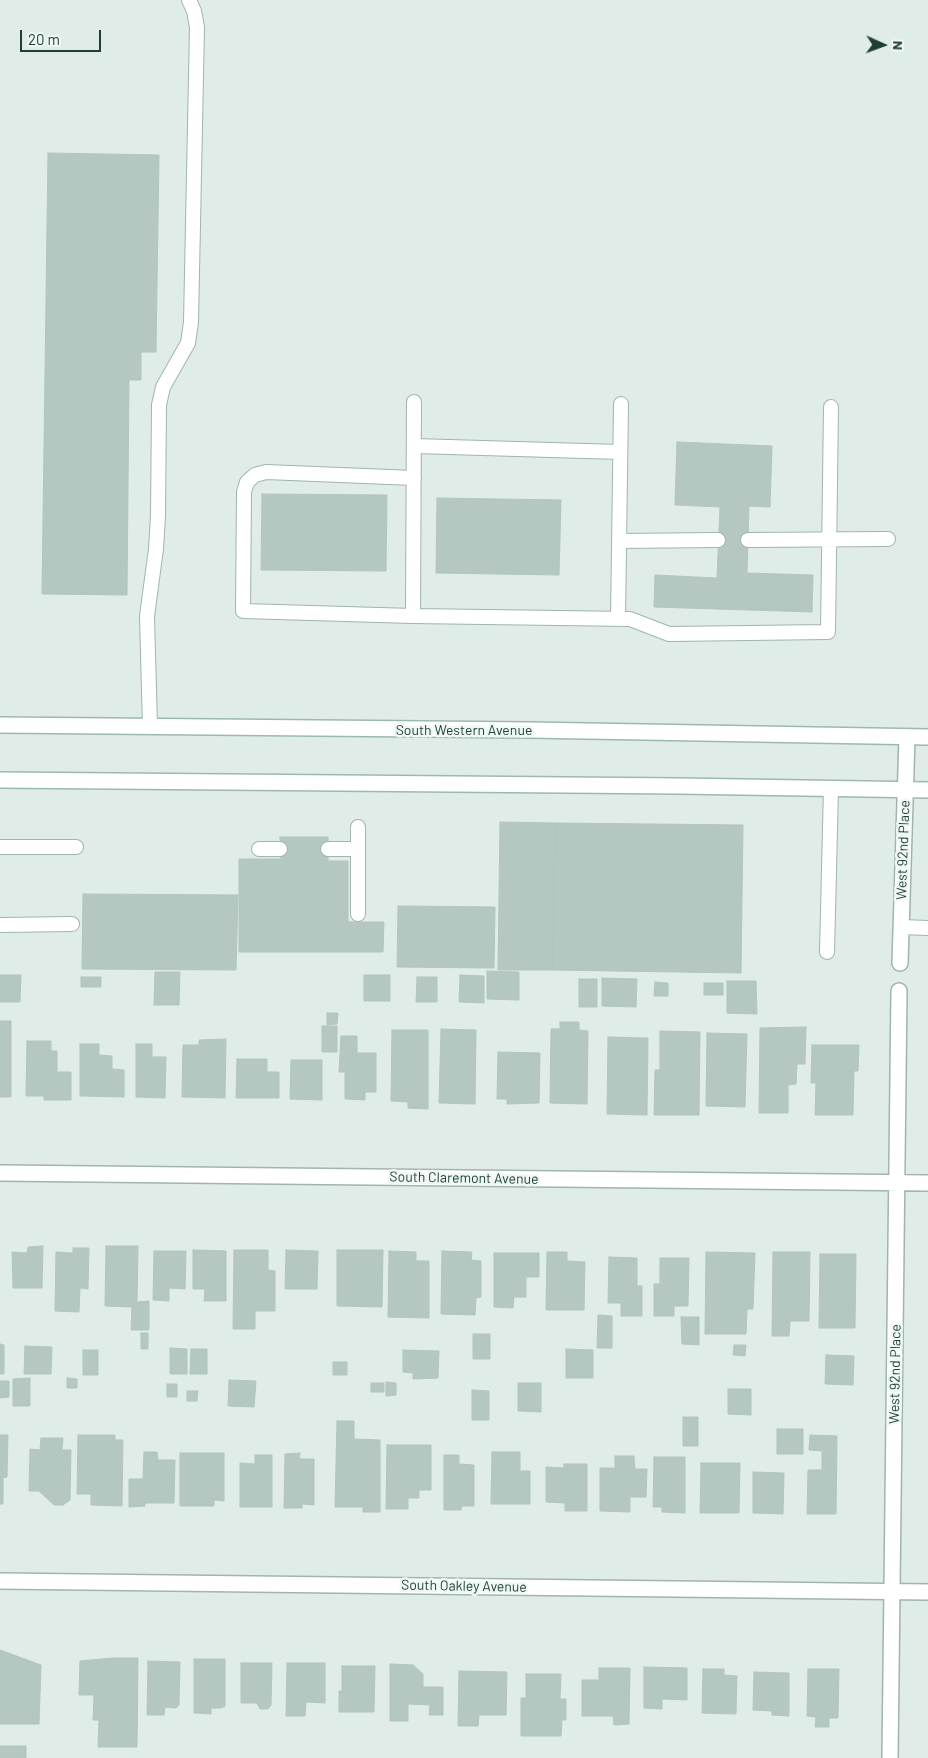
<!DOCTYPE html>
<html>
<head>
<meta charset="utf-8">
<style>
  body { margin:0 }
  #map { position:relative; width:928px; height:1758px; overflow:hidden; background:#dfece7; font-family:Barlow,sans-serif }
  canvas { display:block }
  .north { position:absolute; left:858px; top:20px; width:50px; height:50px; -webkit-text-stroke:4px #f0f8f4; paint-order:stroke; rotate:92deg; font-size:14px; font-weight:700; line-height:20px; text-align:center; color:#1e3e37 }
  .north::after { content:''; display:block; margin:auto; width:18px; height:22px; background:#1e3e37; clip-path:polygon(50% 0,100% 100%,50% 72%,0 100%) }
  .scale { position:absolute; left:20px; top:30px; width:81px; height:22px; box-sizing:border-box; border:2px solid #1e3e37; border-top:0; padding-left:6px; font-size:15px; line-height:18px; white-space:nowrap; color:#1e3e37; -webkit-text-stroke:4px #f0f8f4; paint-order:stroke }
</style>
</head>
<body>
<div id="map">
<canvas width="928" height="1758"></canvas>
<div class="north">N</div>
<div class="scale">20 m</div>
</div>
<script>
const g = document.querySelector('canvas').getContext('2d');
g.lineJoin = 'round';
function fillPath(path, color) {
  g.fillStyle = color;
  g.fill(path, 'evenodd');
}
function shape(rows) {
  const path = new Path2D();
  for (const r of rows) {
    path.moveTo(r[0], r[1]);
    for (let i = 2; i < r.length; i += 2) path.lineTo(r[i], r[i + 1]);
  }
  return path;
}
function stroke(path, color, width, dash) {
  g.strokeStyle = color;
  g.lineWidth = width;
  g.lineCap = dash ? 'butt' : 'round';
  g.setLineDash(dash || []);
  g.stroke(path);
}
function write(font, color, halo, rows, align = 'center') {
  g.font = font + ' Barlow,sans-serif';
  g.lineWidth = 5;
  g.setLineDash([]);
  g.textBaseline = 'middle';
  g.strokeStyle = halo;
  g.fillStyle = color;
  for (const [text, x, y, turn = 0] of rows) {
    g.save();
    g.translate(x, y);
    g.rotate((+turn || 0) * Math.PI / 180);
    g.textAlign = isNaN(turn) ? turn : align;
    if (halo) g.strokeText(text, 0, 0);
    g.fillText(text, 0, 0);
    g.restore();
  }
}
const building = shape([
  [48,153,159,155,156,352,141,352,141,380,129,380,127,595,42,594,48,153],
  [677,442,772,446,770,507,749,506,747,573,813,575,812,612,654,607,655,575,717,578,720,507,675,505,677,442],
  [262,494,387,495,386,571,261,570,262,494],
  [437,498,561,500,559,575,436,573,437,498],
  [500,822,555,823,553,970,498,970,500,822],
  [555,823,743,825,741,973,553,970,555,823],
  [280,837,328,837,328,861,348,861,348,922,384,922,383,952,239,952,239,859,281,859,280,837],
  [83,894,238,895,236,970,82,969,83,894],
  [398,906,495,907,494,968,397,967,398,906],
  [487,971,519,972,519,1000,487,999,487,971],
  [155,972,180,972,179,1005,154,1005,155,972],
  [0,975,21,975,20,1002,0,1002,0,975],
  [364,975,390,975,390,1001,364,1001,364,975],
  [460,975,484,976,484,1003,459,1002,460,975],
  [81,977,101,977,101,987,81,987,81,977],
  [417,977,437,977,437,1002,416,1002,417,977],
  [602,978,637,979,636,1007,602,1006,602,978],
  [579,979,597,979,597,1007,579,1007,579,979],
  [727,981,756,981,757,1014,727,1013,727,981],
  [655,982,668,983,668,996,654,996,655,982],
  [704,983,723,983,723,995,704,995,704,983],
  [327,1013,338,1013,337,1024,327,1025,327,1013],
  [0,1021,11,1021,11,1097,0,1097,0,1021],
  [560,1022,579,1022,579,1030,588,1031,587,1104,550,1103,551,1029,560,1029,560,1022],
  [322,1026,337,1026,337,1052,322,1052,322,1026],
  [806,1027,805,1064,797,1064,796,1084,788,1085,788,1113,759,1113,760,1028,806,1027],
  [441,1029,476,1030,475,1104,439,1103,441,1029],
  [392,1030,428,1030,428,1109,408,1108,408,1102,391,1101,392,1030],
  [660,1031,700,1032,699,1115,654,1115,655,1070,660,1070,660,1031],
  [707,1033,747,1034,745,1107,706,1106,707,1033],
  [341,1036,357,1036,357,1053,376,1053,376,1092,365,1092,365,1100,345,1099,345,1072,339,1072,341,1036],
  [608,1037,648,1038,647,1115,607,1114,608,1037],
  [226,1039,225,1098,182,1097,183,1045,199,1045,199,1040,226,1039],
  [27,1041,51,1041,51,1051,57,1051,57,1072,71,1072,71,1100,44,1100,44,1096,26,1096,27,1041],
  [80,1044,99,1044,99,1055,112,1056,112,1069,124,1070,124,1097,80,1096,80,1044],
  [136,1044,152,1044,152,1057,166,1057,165,1098,136,1097,136,1044],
  [812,1045,859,1045,858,1071,854,1071,853,1115,815,1115,816,1083,811,1083,812,1045],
  [498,1052,540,1053,539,1103,507,1104,507,1099,497,1099,498,1052],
  [237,1059,267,1059,267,1072,279,1072,279,1098,236,1098,237,1059],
  [291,1060,322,1060,322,1100,290,1099,291,1060],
  [43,1246,42,1288,13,1288,12,1252,27,1253,28,1247,43,1246],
  [106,1246,138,1246,137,1302,149,1301,149,1330,131,1330,132,1307,105,1306,106,1246],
  [73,1248,89,1248,88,1289,80,1288,79,1312,55,1311,56,1252,73,1253,73,1248],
  [193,1250,226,1251,226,1301,204,1301,205,1289,193,1289,193,1250],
  [234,1250,268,1250,268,1270,275,1271,275,1311,255,1311,255,1329,233,1329,234,1250],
  [286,1250,318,1251,317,1289,285,1289,286,1250],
  [337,1250,383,1250,382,1307,337,1306,337,1250],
  [154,1251,186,1251,185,1289,169,1288,169,1301,153,1300,154,1251],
  [389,1251,416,1252,416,1261,429,1261,429,1318,388,1317,389,1251],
  [442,1251,472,1252,471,1260,481,1261,481,1297,476,1298,475,1315,441,1314,442,1251],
  [547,1252,567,1252,567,1261,585,1262,584,1310,546,1310,547,1252],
  [706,1252,755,1253,753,1309,747,1309,746,1334,705,1334,706,1252],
  [773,1252,810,1252,809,1321,790,1321,789,1336,772,1336,773,1252],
  [494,1253,539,1253,539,1277,526,1277,526,1297,514,1297,513,1308,494,1307,494,1253],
  [820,1254,856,1254,855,1328,819,1328,820,1254],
  [609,1257,637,1258,637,1286,642,1286,642,1316,621,1316,621,1303,608,1303,609,1257],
  [660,1258,689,1258,688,1306,674,1306,674,1316,654,1316,654,1284,660,1284,660,1258],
  [598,1315,612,1316,612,1348,597,1348,598,1315],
  [681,1317,699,1317,699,1345,682,1344,681,1317],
  [141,1333,148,1333,148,1349,141,1349,141,1333],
  [473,1334,490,1334,490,1359,473,1359,473,1334],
  [0,1344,4,1345,4,1374,0,1374,0,1344],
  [734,1345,746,1345,745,1356,733,1355,734,1345],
  [25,1346,52,1347,51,1374,24,1374,25,1346],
  [170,1348,187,1349,187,1374,170,1374,170,1348],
  [191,1349,207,1349,207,1374,190,1374,191,1349],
  [566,1349,593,1350,593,1378,566,1378,566,1349],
  [83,1350,98,1350,98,1375,83,1375,83,1350],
  [403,1350,439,1351,438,1378,413,1379,413,1373,403,1372,403,1350],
  [826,1355,854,1356,853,1385,825,1384,826,1355],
  [333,1362,347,1362,347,1375,333,1375,333,1362],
  [30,1378,30,1406,13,1406,13,1379,30,1378],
  [67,1378,77,1379,77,1388,67,1388,67,1378],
  [229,1380,256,1381,254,1407,228,1406,229,1380],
  [0,1381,9,1381,9,1397,0,1398,0,1381],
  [386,1382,396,1383,396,1395,386,1396,386,1382],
  [371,1383,384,1383,384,1392,371,1392,371,1383],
  [518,1383,541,1383,541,1412,518,1411,518,1383],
  [167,1384,177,1384,177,1397,167,1397,167,1384],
  [728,1389,751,1389,751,1415,728,1414,728,1389],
  [472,1390,489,1391,489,1420,472,1420,472,1390],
  [187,1391,198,1391,197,1401,187,1401,187,1391],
  [683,1417,698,1417,698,1446,683,1446,683,1417],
  [337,1421,354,1421,354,1439,380,1440,380,1512,363,1512,363,1507,335,1507,337,1421],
  [777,1429,803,1429,803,1454,777,1454,777,1429],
  [0,1435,8,1435,7,1477,3,1478,3,1504,0,1504,0,1435],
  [78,1435,115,1435,115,1440,123,1440,122,1506,91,1505,91,1494,77,1494,78,1435],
  [810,1435,837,1436,836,1514,807,1514,808,1470,822,1470,822,1451,809,1450,810,1435],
  [41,1438,63,1438,62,1450,71,1450,70,1500,63,1505,54,1505,39,1491,29,1491,30,1449,40,1450,41,1438],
  [387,1445,431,1445,431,1490,419,1490,419,1498,408,1498,408,1509,386,1509,387,1445],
  [144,1452,157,1452,158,1460,175,1460,174,1503,145,1503,145,1506,129,1507,129,1479,143,1479,144,1452],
  [492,1452,520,1452,520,1471,530,1471,530,1504,491,1504,492,1452],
  [180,1453,224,1453,224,1501,214,1500,214,1506,180,1506,180,1453],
  [300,1453,299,1459,314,1459,314,1505,302,1504,302,1508,284,1508,285,1454,300,1453],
  [255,1455,272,1455,272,1507,240,1507,240,1463,255,1464,255,1455],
  [444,1455,459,1455,459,1464,474,1465,474,1506,462,1506,461,1510,444,1510,444,1455],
  [615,1456,634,1456,635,1469,647,1469,646,1497,630,1497,630,1512,600,1511,600,1468,615,1468,615,1456],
  [654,1457,685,1457,685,1513,662,1512,662,1507,653,1507,654,1457],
  [701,1463,740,1463,739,1513,700,1513,701,1463],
  [564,1464,587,1464,587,1511,565,1511,565,1503,546,1502,546,1467,564,1468,564,1464],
  [753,1472,784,1473,783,1514,753,1513,753,1472],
  [0,1650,41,1665,39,1724,0,1724,0,1650],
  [113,1658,138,1658,137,1747,98,1747,99,1720,93,1720,94,1695,79,1695,80,1661,113,1658],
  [194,1659,225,1659,225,1706,221,1708,211,1708,211,1714,194,1713,194,1659],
  [148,1661,180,1662,179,1705,176,1708,165,1707,164,1715,147,1715,148,1661],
  [241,1663,272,1663,271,1705,268,1709,260,1709,257,1703,241,1703,241,1663],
  [287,1663,325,1663,325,1703,306,1702,305,1716,286,1716,287,1663],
  [390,1664,413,1665,423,1674,423,1687,443,1687,443,1715,429,1715,430,1705,408,1704,408,1721,390,1721,390,1664],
  [342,1666,375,1666,374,1712,339,1712,339,1691,342,1691,342,1666],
  [644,1667,687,1668,687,1700,662,1699,662,1709,644,1708,644,1667],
  [599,1668,630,1668,629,1724,614,1725,613,1716,582,1716,582,1680,599,1680,599,1668],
  [703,1669,724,1669,724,1675,737,1676,736,1714,702,1713,703,1669],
  [808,1669,839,1669,838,1718,829,1718,829,1727,815,1727,816,1717,807,1716,808,1669],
  [459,1671,507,1672,506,1715,479,1715,478,1726,458,1726,459,1671],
  [754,1672,789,1673,789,1716,772,1715,772,1711,753,1710,754,1672],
  [526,1674,561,1674,560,1699,566,1699,566,1720,562,1720,561,1736,521,1736,521,1698,526,1698,526,1674],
  [0,1746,26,1746,26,1758,0,1758,0,1746]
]);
fillPath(building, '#b4c7c0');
stroke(building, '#b1c6be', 1);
const lane = shape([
  [414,402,413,616,630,619,669,634,828,632,831,407],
  [414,446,620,452],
  [748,540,888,539],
  [619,541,718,540],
  [413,616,243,611,244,492,247,482,255,475,266,472,414,478],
  [618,619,621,404],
  [150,727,147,616,156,549,158,516,159,405,163,387,188,343,191,322,197,27,194,11,189,0],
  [0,847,76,847],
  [259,849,280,849],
  [328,849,358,849],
  [358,914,358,827],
  [0,925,72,924],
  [901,927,928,928],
  [827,952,831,788]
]);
const street = shape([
  [900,963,907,737],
  [0,1173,928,1183],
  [0,1581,928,1592],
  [890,1758,899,991]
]);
const secondary = shape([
  [0,725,530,730,928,737],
  [0,780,679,786,928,790]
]);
stroke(lane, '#a1b4af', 16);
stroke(street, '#a1b4af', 18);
stroke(secondary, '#9cb9b0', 18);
stroke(lane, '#fff', 14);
stroke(street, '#fff', 15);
stroke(secondary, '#fff', 15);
write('14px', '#1e3e37', '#f0f8f4', [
  ["South Western Avenue",464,730],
  ["West 92nd Place",903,850,-88],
  ["South Claremont Avenue",464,1178,1],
  ["West 92nd Place",895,1374,-89],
  ["South Oakley Avenue",464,1586,1]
]);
</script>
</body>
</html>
